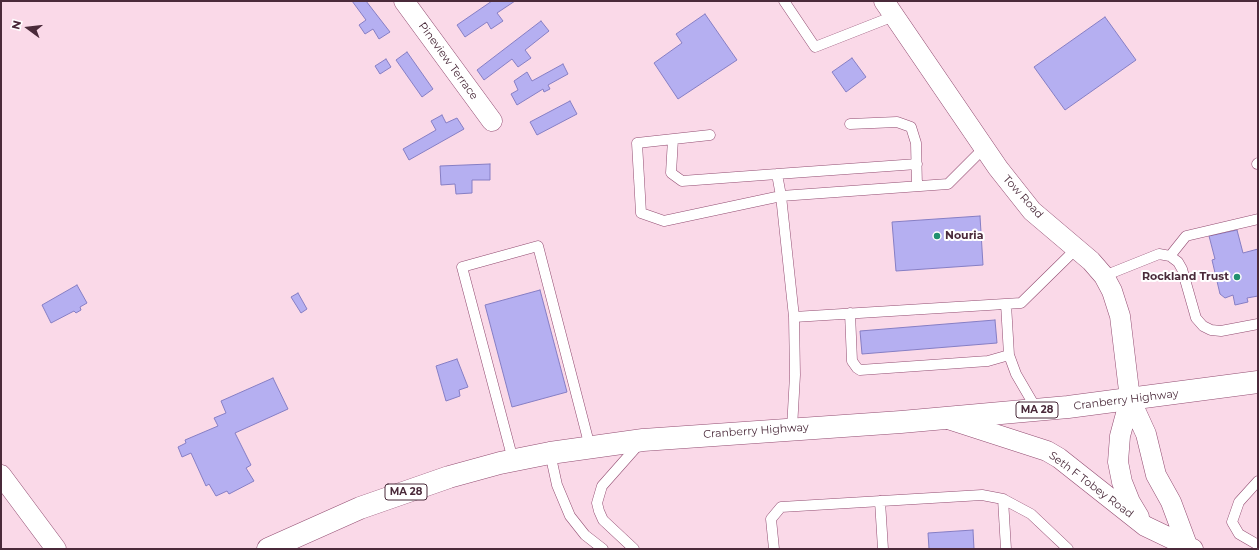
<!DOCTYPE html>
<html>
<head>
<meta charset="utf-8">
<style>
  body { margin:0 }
  #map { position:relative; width:1259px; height:550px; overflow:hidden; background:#fad9e8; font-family:Montserrat,sans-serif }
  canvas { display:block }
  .frame { position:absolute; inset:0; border:2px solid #4a2a3a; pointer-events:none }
  .north { position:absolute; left:8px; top:8px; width:40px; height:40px; -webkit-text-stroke:3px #fff; paint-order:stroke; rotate:285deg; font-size:11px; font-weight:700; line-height:16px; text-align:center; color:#4a2a3a }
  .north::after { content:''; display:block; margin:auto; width:14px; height:18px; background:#4a2a3a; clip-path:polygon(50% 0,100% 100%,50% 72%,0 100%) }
</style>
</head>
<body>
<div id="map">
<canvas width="1259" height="550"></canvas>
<div class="frame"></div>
<div class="north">N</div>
</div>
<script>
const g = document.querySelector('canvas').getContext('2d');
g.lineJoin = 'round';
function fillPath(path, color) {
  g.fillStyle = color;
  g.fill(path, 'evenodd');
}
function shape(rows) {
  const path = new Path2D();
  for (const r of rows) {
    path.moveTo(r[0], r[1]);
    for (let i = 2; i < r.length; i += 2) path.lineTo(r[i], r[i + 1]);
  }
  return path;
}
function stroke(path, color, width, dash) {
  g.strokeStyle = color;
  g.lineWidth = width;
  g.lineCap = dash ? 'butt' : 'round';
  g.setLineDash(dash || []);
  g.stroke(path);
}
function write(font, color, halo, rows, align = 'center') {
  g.font = font + ' Montserrat,sans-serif';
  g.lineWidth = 4;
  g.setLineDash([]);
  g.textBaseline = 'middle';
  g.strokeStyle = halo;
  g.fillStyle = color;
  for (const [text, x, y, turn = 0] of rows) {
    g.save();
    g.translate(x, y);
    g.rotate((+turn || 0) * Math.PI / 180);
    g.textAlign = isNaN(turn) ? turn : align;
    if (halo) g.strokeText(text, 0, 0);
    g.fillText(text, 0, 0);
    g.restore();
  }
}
const building = shape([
  [352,1,366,1,390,32,379,39,373,29,365,34,359,25,366,20,352,1],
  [492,1,515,1,497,13,503,21,491,29,487,22,465,37,457,25,492,1],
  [705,14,737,60,678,99,654,63,682,43,676,34,705,14],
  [1105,17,1136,60,1065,110,1034,67,1105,17],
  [541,21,549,31,525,50,531,58,518,67,512,59,484,80,477,70,541,21],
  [407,52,433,89,422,97,396,60,407,52],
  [852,58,866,77,846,92,832,72,852,58],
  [386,59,391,67,380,74,375,66,386,59],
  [563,64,568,74,548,85,550,89,544,92,543,89,517,105,511,94,518,90,514,81,527,72,532,81,563,64],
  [570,101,577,114,537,135,530,122,570,101],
  [442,115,446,123,457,118,464,129,409,160,403,149,436,130,431,121,442,115],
  [490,164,490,180,472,180,472,193,456,194,455,184,441,185,440,166,490,164],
  [980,216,983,265,896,271,892,222,980,216],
  [1237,230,1243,253,1258,249,1258,296,1247,298,1248,302,1235,305,1233,295,1225,298,1220,294,1212,260,1215,259,1209,236,1237,230],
  [77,285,87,303,80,307,81,310,76,313,74,311,51,323,42,305,77,285],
  [540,290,567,392,512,407,485,305,540,290],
  [298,293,307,309,301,313,291,297,298,293],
  [995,320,997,343,862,354,860,331,995,320],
  [457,359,468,387,459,390,460,396,446,401,436,366,457,359],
  [273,378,288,409,235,433,251,465,246,468,254,481,229,494,227,491,216,496,209,484,206,486,191,453,182,457,178,447,186,443,185,440,218,426,214,418,226,413,221,401,273,378],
  [973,530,974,549,929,549,928,533,973,530]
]);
fillPath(building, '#b5aff1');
stroke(building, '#867ec4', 1);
const lane = shape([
  [784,1,815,47,894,16],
  [850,124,897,122,911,127,916,143,917,186],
  [710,135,637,143,641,213,664,221,781,196,948,184,984,148],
  [673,139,671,173,682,181,777,174],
  [1257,164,1258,163],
  [1170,256,1178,262,1182,269,1196,318,1203,326,1211,330,1221,331,1258,324],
  [1104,276,1159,254,1170,256,1186,236,1258,219],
  [1006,304,1009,355,1016,374,1037,410],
  [850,313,852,361,857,368,860,370,988,361,1009,355],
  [794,317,781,196,777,174,917,164],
  [792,428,795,375,794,317,1021,303,1077,248],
  [550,453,557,485,570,516,585,535,603,549],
  [513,460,462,267,538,246,590,447],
  [1258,481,1239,502,1232,522,1239,534,1258,545],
  [1003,499,1031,514,1068,549],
  [880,501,883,549],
  [634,549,603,520,599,511,597,503,602,486,640,443],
  [774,549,771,519,781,507,982,495,1003,499,1006,549]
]);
const street = shape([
  [404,1,492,121],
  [884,1,998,168,1032,211,1091,261,1104,276,1112,291,1120,316,1130,399,1146,434,1156,475,1171,502,1187,545],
  [1130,399,1120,436,1118,462,1122,482,1130,502,1139,517],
  [945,418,1047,451,1059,458,1145,526,1193,549],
  [1,475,56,549]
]);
const primary = shape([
  [268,549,360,508,449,477,500,463,550,453,643,440,901,422,1068,407,1258,382]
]);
stroke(lane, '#924c71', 11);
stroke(street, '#924c71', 21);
stroke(primary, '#924c71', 23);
stroke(lane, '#fff', 10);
stroke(street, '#fff', 20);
stroke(primary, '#fff', 22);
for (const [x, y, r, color] of [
  [937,236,4,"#219070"],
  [1237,277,4,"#219070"]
]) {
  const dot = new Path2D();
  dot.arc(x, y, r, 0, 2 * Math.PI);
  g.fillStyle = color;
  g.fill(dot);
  stroke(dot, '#fff', 1.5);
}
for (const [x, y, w] of [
  [1037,410,42],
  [406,492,42]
]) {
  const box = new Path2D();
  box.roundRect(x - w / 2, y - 8, w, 16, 3);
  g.fillStyle = '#fff';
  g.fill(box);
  stroke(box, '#4a2a3a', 1);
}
write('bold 10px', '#4a2a3a', null, [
  ["MA 28",1037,410],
  ["MA 28",406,492]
]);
write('11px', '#4a2a3a', '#fff', [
  ["Pineview Terrace",448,61,54],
  ["Tow Road",1023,197,48],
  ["Cranberry Highway",1126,400,-7],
  ["Cranberry Highway",756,431,-4],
  ["Seth F Tobey Road",1091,485,37]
]);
write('bold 11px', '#4a2a3a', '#fff', [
  ["Nouria",945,236],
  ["Rockland Trust",1229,277,"right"]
], 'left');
</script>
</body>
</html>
